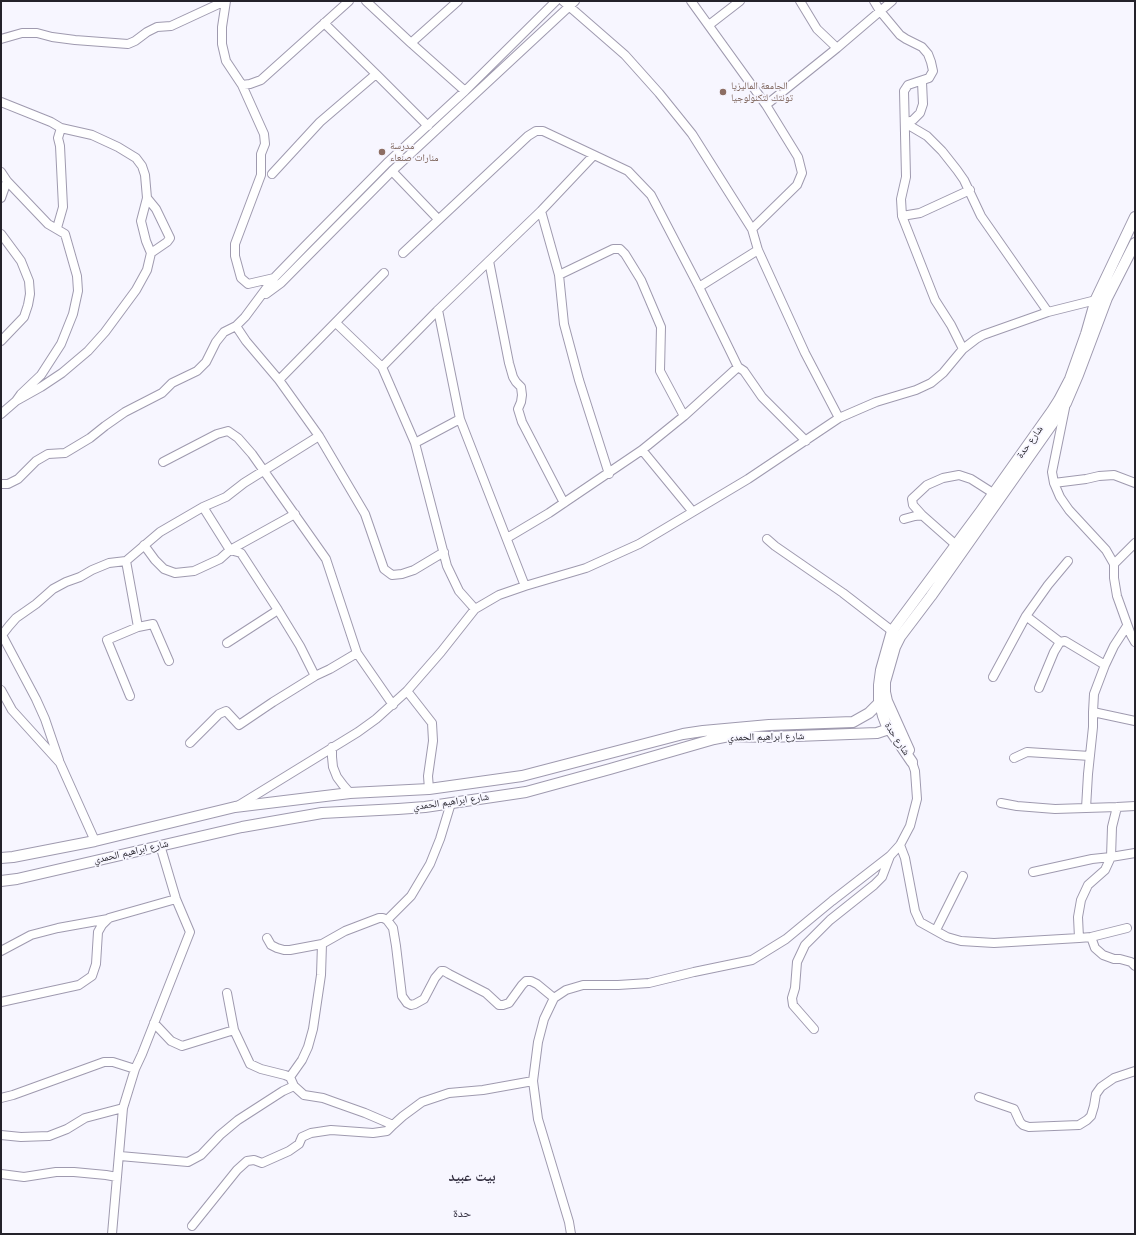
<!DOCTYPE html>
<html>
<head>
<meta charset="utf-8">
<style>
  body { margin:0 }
  #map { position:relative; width:1136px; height:1235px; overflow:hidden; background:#f7f6ff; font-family:"Libre Baskerville",serif }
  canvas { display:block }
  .frame { position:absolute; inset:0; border:2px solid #24222a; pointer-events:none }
</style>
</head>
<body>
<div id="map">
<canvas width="1136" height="1235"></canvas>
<div class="frame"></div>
</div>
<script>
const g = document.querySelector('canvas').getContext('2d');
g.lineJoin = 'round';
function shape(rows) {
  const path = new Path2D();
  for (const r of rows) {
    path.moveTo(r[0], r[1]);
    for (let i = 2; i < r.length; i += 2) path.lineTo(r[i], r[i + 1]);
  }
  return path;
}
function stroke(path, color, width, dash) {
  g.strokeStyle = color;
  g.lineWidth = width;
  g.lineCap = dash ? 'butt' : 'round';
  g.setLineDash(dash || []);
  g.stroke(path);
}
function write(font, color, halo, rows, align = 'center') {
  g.font = font + ' "Libre Baskerville","Noto Naskh Arabic",serif';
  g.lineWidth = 3.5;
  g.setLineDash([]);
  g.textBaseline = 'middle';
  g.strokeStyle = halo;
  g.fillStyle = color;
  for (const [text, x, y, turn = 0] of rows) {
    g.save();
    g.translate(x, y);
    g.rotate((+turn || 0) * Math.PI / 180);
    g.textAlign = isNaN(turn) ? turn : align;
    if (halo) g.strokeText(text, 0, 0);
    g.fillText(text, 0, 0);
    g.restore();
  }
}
const minor = shape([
  [226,1,222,27,222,44,226,61,242,85,264,134,265,144,261,154,261,175,235,244,235,256,241,278,248,284,274,278],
  [366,1,411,43,465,91],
  [563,1,625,55,659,93,692,134,752,229,758,250,805,353,839,418],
  [691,1,766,105,798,157,802,173,797,185,752,229],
  [800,1,817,29,837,48],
  [874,1,880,11,900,35,906,39,922,47,928,54,931,62,933,71,929,78,908,85,904,91,906,177,901,199,902,216,935,300,951,325,963,349],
  [709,25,740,1],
  [1,39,22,33,37,33,52,37,75,40,128,44,135,41,147,32,157,27,171,26,225,1],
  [411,43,458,1],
  [376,74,428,126],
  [242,85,250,84,261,80,349,1],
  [1,102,51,122,61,128,92,135,118,147,136,158,142,166,145,175,147,198,141,221,146,241,151,253,147,270,136,290,105,332,88,351,62,373,41,387,16,401],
  [766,105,837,48,892,1],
  [905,123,927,136,942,151,957,170,964,180,981,216,1048,312],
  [905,123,913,120,920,113,923,104,922,82],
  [392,171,438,219],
  [1,172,7,181,48,224,65,234,77,276,78,291,73,314,61,344,41,375,21,394,16,401,1,414],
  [272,174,320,122,376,74,324,23],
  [1,198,7,181],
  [147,198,156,209,170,238,167,242,151,253],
  [541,211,559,275,564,324,579,380,609,474],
  [902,216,920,213,970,190],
  [57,228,63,207,60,146,58,138,61,128],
  [1,234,21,261,29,281,30,294,28,305,24,317,1,341],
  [403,253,528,136,536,131,543,131,628,171,651,195,699,287,738,367,744,371,762,397,806,441],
  [489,261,509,363,513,377,516,382,521,387,522,395,521,402,518,409,522,422,564,503],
  [559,275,613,249,620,249,625,254,641,280,661,327,660,371,684,416],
  [699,287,758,250],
  [266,294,281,283,392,171,575,1],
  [438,310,460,419,525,586],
  [336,323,382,367,415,443,447,566,459,591,475,609],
  [236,326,246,341,279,380,319,436,365,514,384,569,392,575,402,574,414,570,444,552],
  [382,367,438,310,541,211,593,156],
  [279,380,384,273],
  [1065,408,1052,472,1054,483,1060,497,1069,510,1106,550,1114,564],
  [415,443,460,419],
  [642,450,693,512],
  [163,462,217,434,228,431,238,438,252,454,326,559,357,653,393,705],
  [1054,483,1086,479,1099,476,1114,475,1135,483],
  [1,484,8,484,18,479,36,461,48,454,65,453,90,438,105,426,125,412,162,393,172,383,197,371,206,362,216,342,224,332,236,326,245,317,274,278,305,246,387,163,465,91,556,1],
  [203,507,230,550,241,553,278,610,300,646,315,676],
  [922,515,913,505,912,499,927,485,943,478,959,475,971,479,993,493],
  [904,519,915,516,922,515,956,545],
  [507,538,549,513,642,450,684,416,738,367],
  [767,539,775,546,843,593,896,634],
  [1135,543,1114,564,1114,578,1117,596,1131,635,1135,642],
  [144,545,155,560,164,569,175,573,194,571,220,559,230,550,295,514],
  [126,561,138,627],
  [1026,616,1060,642],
  [1,633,36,699,45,719,59,760],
  [2,635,9,626,16,618,36,604,53,589,66,582,80,577,92,570,109,563,126,561,160,532,203,507,226,497,244,483,319,436],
  [227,643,278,610],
  [1105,665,1114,646,1127,626],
  [993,677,1026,616,1048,585,1068,561],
  [1039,688,1054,652,1060,642,1065,641,1105,665,1094,694,1093,712,1135,721],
  [1,690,12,710,60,763,95,841],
  [407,691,432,723,433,741,428,776,429,789],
  [130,696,107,640,138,627,153,624,169,661],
  [190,743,219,714,226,711,239,725,273,702,315,676,330,669,357,653],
  [332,747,332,757,333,767,337,777,343,785,350,793],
  [1014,758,1027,752,1090,756],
  [1001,803,1017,806,1055,809,1117,807,1135,806],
  [236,807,358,732,376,719,407,691,441,652,475,609,499,595,525,586,586,568,639,544,748,479,839,418,876,402,916,390,931,383,943,373,963,349,976,339,983,335,1048,312,1100,299],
  [1086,808,1088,774,1093,727,1093,712],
  [900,845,905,858,915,911,920,922,947,937,961,941,994,943,1079,938,1078,917,1081,900,1088,885,1105,870,1111,857,1135,853],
  [1033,872,1092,859,1111,857,1112,827,1117,807],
  [387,920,411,896,430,864,440,839,451,803],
  [936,930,963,876],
  [1091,937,1095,948,1103,955,1114,959,1120,959,1131,962,1135,966],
  [267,938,271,945,277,948,284,950,290,950,322,944,345,931,379,918,383,918,387,920,393,928,396,946,402,996,407,1003,411,1005,415,1004,424,999,435,978,441,971,444,971,449,974,486,993,499,1005,503,1005,509,1003,522,985,526,981,531,981,537,984,554,998],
  [1079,938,1091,937,1127,928],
  [1,951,31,935,58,928,108,919],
  [227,993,234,1030],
  [1,1002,79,985,92,976,96,964,98,932,102,925,109,918,176,899],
  [154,1023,171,1041,182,1046,234,1030,250,1064,261,1069,285,1075,290,1077,294,1086,304,1095,323,1098,334,1102,365,1113,393,1125,403,1116,422,1102,449,1093,483,1090,533,1081],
  [814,1029,793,1005,792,998,795,988,797,962,805,945,830,920,874,885,882,877,890,856],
  [290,1077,302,1060,308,1047,313,1029,321,975,322,944],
  [979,1097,1014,1109,1020,1122,1023,1125,1029,1127,1079,1125,1087,1120,1091,1116,1094,1106,1096,1094,1101,1087,1114,1078,1135,1071],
  [1,1098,13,1095,104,1062,113,1062,135,1069],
  [1,1135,21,1137,49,1136,67,1129,85,1118,123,1108],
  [120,1156,188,1162,201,1155,220,1135,238,1120,283,1091,294,1086],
  [1,1174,24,1177,56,1172,74,1172,106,1175,117,1177],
  [192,1226,237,1170,247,1161,254,1160,262,1163,289,1151,299,1144,302,1137,311,1133,331,1130,373,1133,387,1131,393,1125],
  [112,1234,123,1108,135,1069,142,1054,190,932,176,899,160,845],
  [571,1234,569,1222,538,1119,533,1081,538,1042,544,1019,554,998,566,990,583,985,618,985,649,983,694,972,752,960,786,939,832,901,890,856,900,845,910,826,917,799,915,771,912,762]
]);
const major = shape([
  [909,750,887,701,885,692,885,682,895,647,900,637,931,596,1059,414,1066,403,1078,375,1107,298,1135,243],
  [912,762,886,724,883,716,879,700,879,685,881,670,892,631,981,511,1052,411,1059,400,1070,379,1086,334,1096,299,1135,217],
  [1,858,13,857,95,841,235,807,350,793,429,789,522,776,683,734,703,731,769,725,853,722,869,713,879,703],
  [1,881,17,879,242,827,322,813,398,809,425,807,526,792,610,769,714,739,729,736,769,737,877,733,898,726]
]);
stroke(minor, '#9f9aaf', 10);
stroke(major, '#9f9aaf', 12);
stroke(minor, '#fff', 8);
stroke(major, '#fff', 10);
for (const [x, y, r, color] of [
  [723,92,4,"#8d6e63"],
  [382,152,4,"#8d6e63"]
]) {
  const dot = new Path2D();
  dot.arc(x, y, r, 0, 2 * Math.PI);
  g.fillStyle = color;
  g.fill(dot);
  stroke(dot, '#f7f6ff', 1.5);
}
write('10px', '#785e54', '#f7f6ff', [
  ["الجامعة الماليزيا",731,86],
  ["تونتك لتكنولوجيا",731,98],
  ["مدرسة",390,146],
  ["منارات صنعاء",390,158]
], 'left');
write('10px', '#24222a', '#f7f6ff', [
  ["شارع حدة",1030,442,-54],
  ["شارع ابراهيم الحمدي",766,737,-1],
  ["شارع حدة",897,739,57],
  ["شارع ابراهيم الحمدي",451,802,-8],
  ["شارع ابراهيم الحمدي",131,852,-13]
]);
write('12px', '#343041', '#f7f6ff', [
  ["حدة",462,1214]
]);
write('bold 14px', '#343041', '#f7f6ff', [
  ["بيت عبيد",472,1177]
]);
</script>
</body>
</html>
